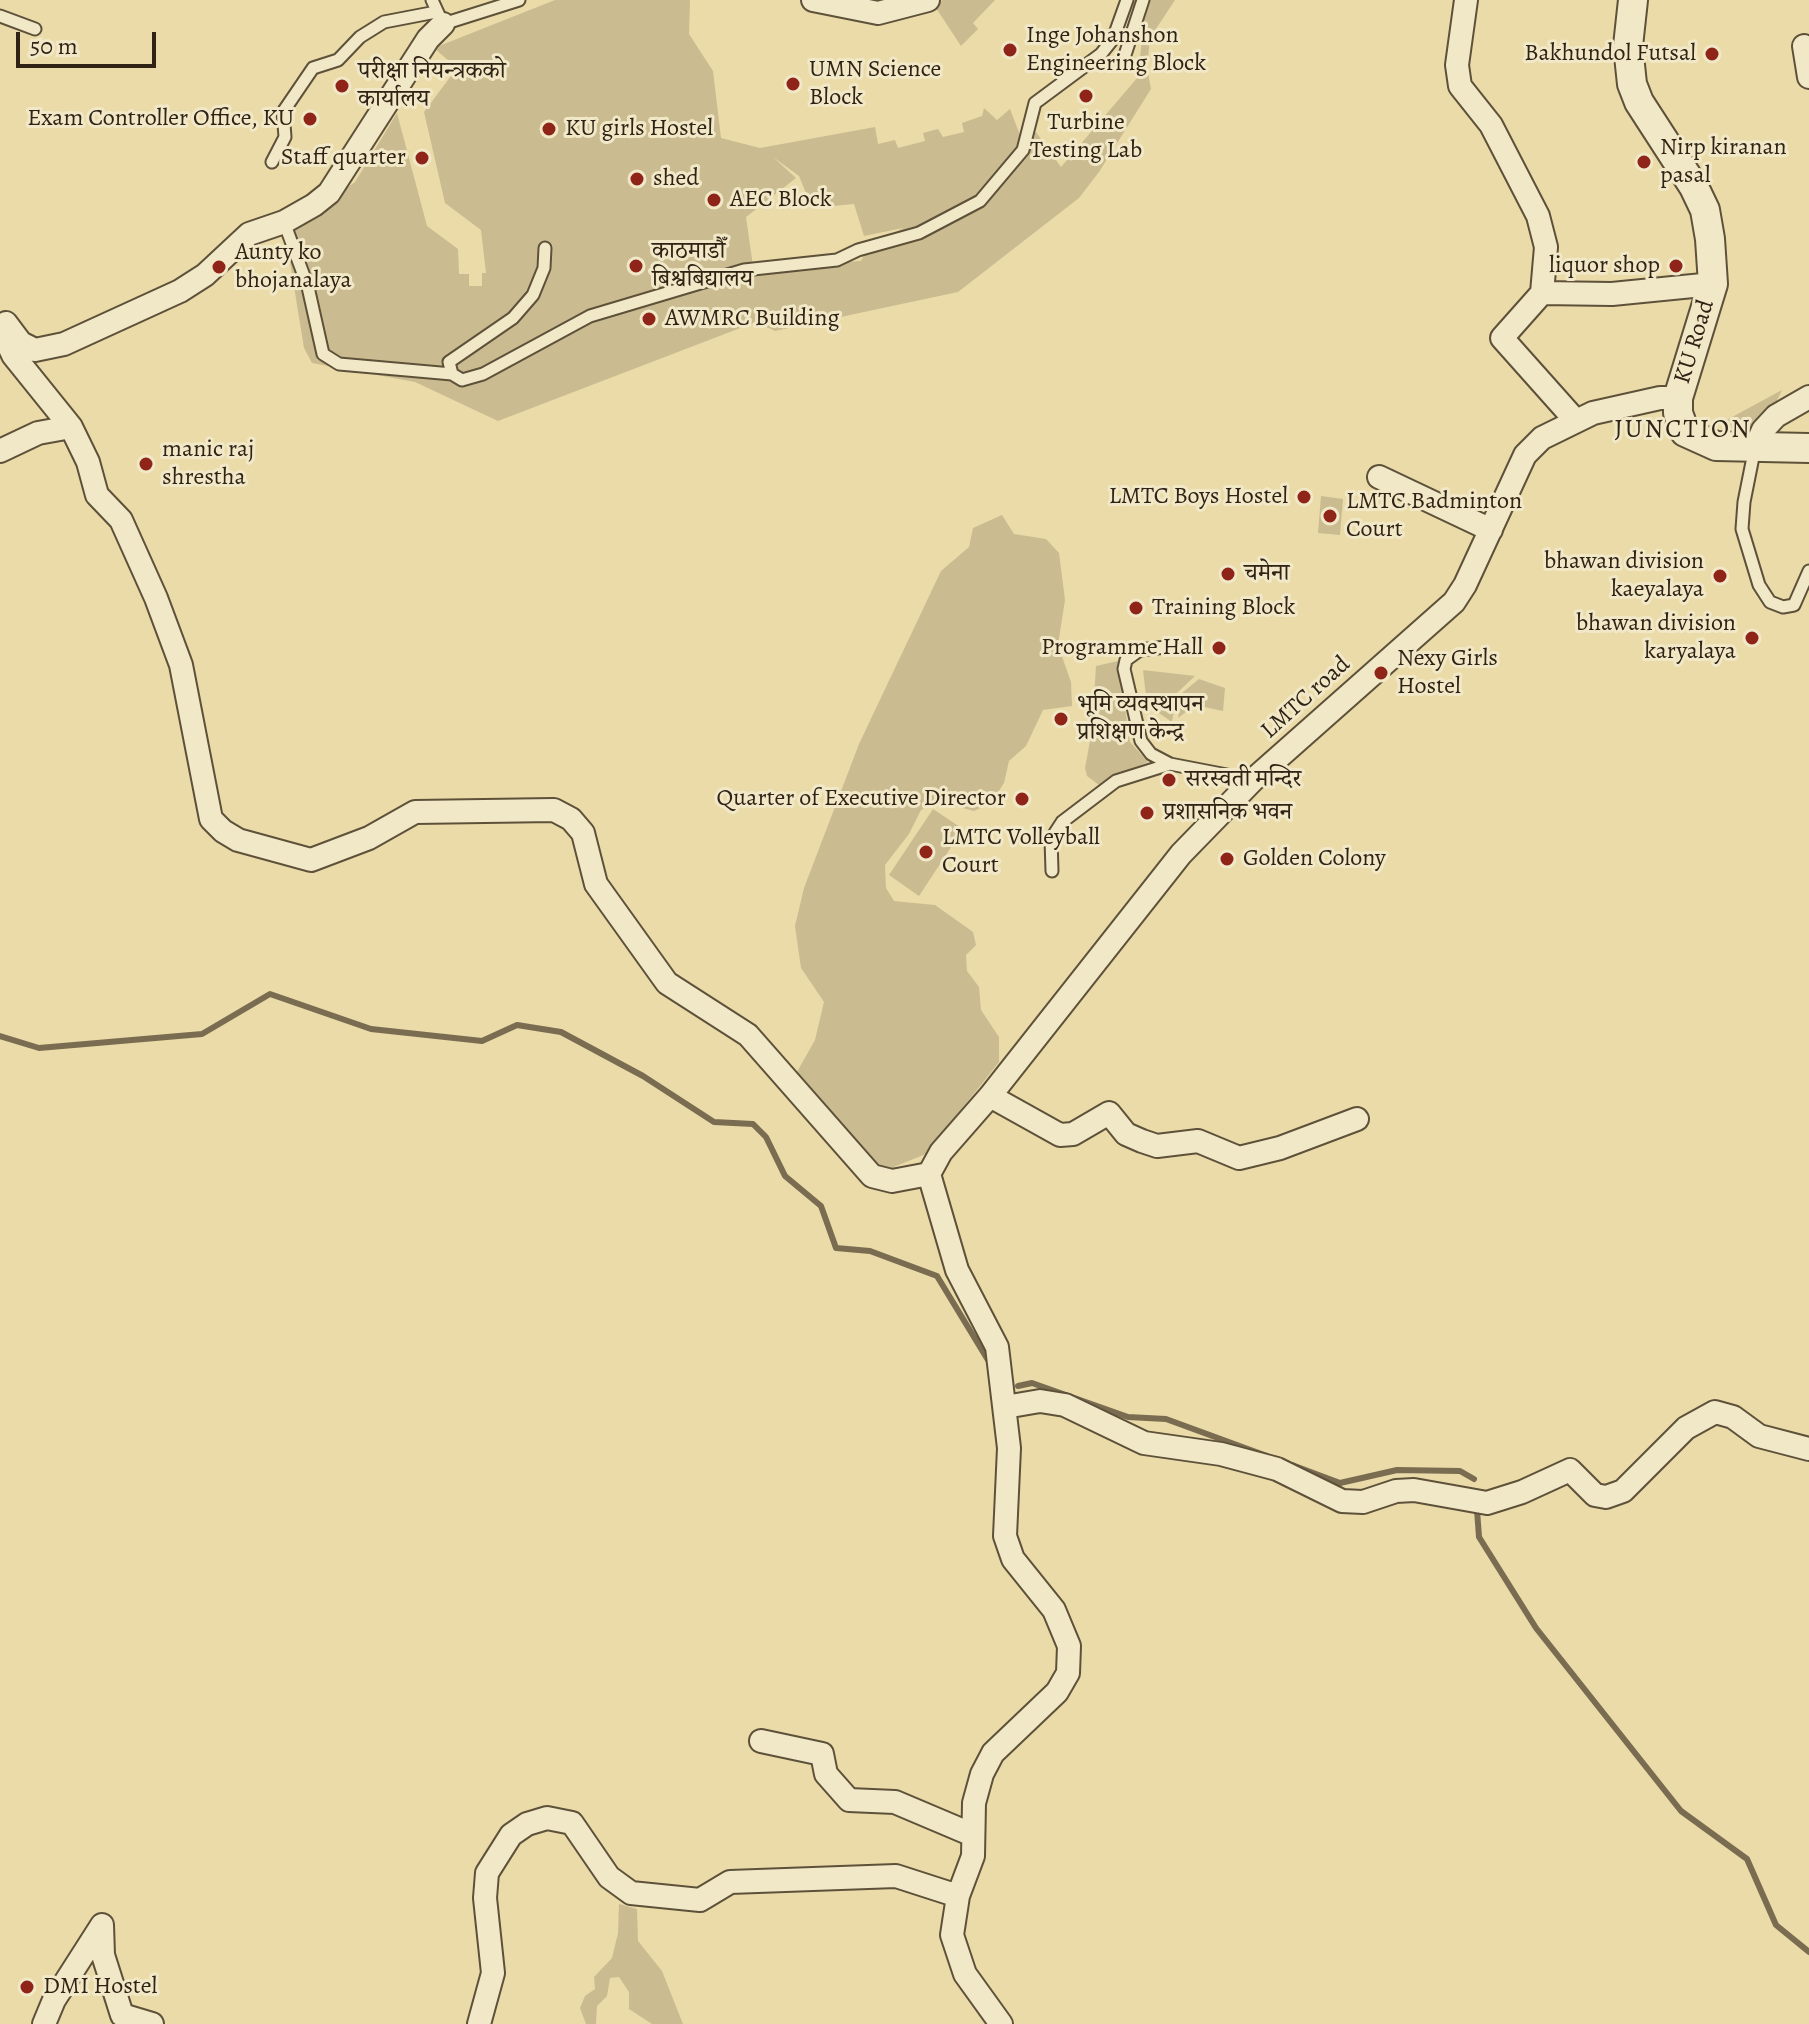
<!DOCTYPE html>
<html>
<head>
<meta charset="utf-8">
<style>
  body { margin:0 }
  #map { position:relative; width:1809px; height:2024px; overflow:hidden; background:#eadba9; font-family:Alegreya,serif }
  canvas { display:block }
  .scale { position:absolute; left:16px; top:32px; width:140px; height:36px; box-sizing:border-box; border:4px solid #302315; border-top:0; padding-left:10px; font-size:24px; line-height:28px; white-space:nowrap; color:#302315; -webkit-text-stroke:6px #f1e8c7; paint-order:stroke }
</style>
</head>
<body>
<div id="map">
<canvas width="1809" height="2024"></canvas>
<div class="scale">50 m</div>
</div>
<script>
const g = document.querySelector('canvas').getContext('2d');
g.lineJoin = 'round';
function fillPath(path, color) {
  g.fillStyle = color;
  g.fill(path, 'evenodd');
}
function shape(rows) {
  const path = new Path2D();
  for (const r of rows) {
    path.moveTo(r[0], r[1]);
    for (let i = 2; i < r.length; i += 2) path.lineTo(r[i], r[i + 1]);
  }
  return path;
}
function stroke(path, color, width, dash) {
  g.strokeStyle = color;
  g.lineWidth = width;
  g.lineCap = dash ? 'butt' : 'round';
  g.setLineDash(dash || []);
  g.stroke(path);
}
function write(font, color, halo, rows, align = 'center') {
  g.font = font + ' Alegreya,"Noto Serif Devanagari",serif';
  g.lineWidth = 6;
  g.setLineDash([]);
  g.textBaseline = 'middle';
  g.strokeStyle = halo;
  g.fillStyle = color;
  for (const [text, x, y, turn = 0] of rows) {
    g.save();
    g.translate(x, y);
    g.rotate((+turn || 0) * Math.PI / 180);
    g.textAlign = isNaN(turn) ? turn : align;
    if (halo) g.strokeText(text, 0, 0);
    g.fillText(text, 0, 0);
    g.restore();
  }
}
fillPath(shape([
  [555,0,690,0,689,34,713,71,721,138,760,148,875,127,878,144,895,140,898,148,925,141,923,133,938,129,943,137,964,132,962,123,982,116,984,108,997,120,1010,109,1020,135,1036,132,1061,167,1138,77,1146,0,1175,0,1150,38,1147,67,1151,89,1099,172,1079,198,958,292,775,331,756,322,498,421,415,382,312,363,304,348,285,231,355,182,397,113,427,226,458,249,459,274,469,274,469,286,482,286,482,273,486,273,481,230,445,203,424,112,457,68,434,48],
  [773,157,799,176,812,208,854,204,864,236,903,228,868,248,861,261,753,266,746,217,796,178],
  [942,0,995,0,973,23,978,29,961,46,936,8],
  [1782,390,1772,411,1752,432,1723,427,1723,422],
  [1321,496,1343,499,1340,535,1318,533],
  [1002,515,1014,534,1046,539,1059,553,1065,600,1058,645,1071,682,1072,706,1043,710,1026,746,1009,761,1004,783,991,803,974,811,944,803,929,805,921,810,909,834,885,865,886,888,894,901,935,905,973,932,976,945,966,955,967,971,979,987,981,1010,999,1037,999,1062,926,1154,891,1168,876,1165,793,1079,815,1040,824,1002,801,968,795,926,804,888,859,744,941,571,969,547,973,528],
  [1118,661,1130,742,1148,762,1099,785,1087,776,1085,768,1092,730,1096,666],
  [1143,670,1195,676,1177,693,1172,722,1147,705],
  [1199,679,1225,688,1223,711,1195,705,1178,718,1182,693],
  [933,809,963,829,919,896,889,875],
  [619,1904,637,1909,638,1941,662,1971,683,2024,652,2024,629,2009,629,1992,619,1977,610,1978,607,1996,597,2006,596,2024,586,2024,580,2008,585,1996,595,1989,594,1977,612,1958,618,1933]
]), '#cabc90');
stroke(shape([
  [0,1036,39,1048,202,1034,270,994,371,1029,482,1041,517,1025,561,1032,643,1076,714,1122,753,1124,766,1137,785,1176,821,1206,836,1248,870,1251,937,1276,991,1365],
  [1018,1386,1032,1383,1128,1417,1166,1419,1267,1456],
  [1292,1465,1340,1483,1397,1470,1460,1471,1474,1479],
  [1477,1510,1479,1537,1536,1628,1681,1811,1747,1859,1776,1925,1809,1952]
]), '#7a6c50', 6);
const service = shape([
  [432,0,443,24,519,0],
  [0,16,35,29],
  [1123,61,1143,0],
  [272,162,285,137,283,112,313,68,338,60,360,37,384,22,436,12],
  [284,222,308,287,323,354,339,364,452,374,462,380,483,374,590,316,744,270,837,260,858,250,919,233,980,201,1023,150,1035,103,1101,54,1113,39,1127,0],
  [452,374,449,362,513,318,533,295,544,268,545,248],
  [1755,447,1744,502,1742,529,1759,585,1770,602,1783,607,1794,605,1809,571],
  [1174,646,1140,650,1126,660,1124,669,1141,741,1151,754,1170,764,1253,780],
  [1052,871,1051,839,1062,822,1116,781,1170,764]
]);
const minor = shape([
  [813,0,878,13,928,0],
  [1466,0,1457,65,1460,86,1491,125,1538,216,1546,247,1542,293,1502,338,1576,421],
  [1804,46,1809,77],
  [1542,293,1612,294,1713,284],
  [6,323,21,343,35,350,64,344,180,291,205,275,249,234,284,222,314,205,329,193,428,39,443,24],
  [0,326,13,355,71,427,88,462,97,495,121,520,156,598,181,665,211,819,223,831,238,840,311,860,369,838,415,812,554,810,571,819,583,833,596,884,667,983,748,1035,872,1176,892,1181,929,1174],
  [1756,446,1763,430,1776,416,1809,397],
  [0,451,38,433,71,427],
  [1379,477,1491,530],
  [990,1096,1060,1135,1073,1134,1109,1113,1126,1134,1142,1141,1157,1146,1198,1141,1239,1158,1280,1148,1357,1119],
  [929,1174,941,1152,990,1096,1181,854,1253,780,1454,602,1465,585,1525,455,1542,438,1593,413,1660,398,1678,398],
  [929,1174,957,1270,997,1347,1009,1448,1005,1536,1013,1559,1054,1610,1069,1646,1068,1673,1057,1692,993,1753,982,1774,974,1803,973,1856,958,1896,952,1935,965,1974,1001,2024],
  [1005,1407,1040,1401,1065,1405,1144,1443,1221,1454,1277,1469,1342,1501,1363,1502,1396,1491,1414,1490,1487,1503,1522,1492,1570,1470,1595,1495,1606,1497,1623,1491,1686,1428,1715,1412,1733,1417,1759,1436,1809,1449],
  [761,1741,822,1754,826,1774,849,1800,895,1802,973,1835],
  [44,2024,54,2000,102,1925,103,1955,122,2015,152,2024],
  [479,2024,493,1973,485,1898,487,1873,511,1835,527,1824,547,1818,572,1823,609,1877,631,1893,700,1900,730,1882,896,1876,958,1896]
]);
const tertiary = shape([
  [1633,0,1628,46,1632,84,1639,102,1694,187,1705,210,1710,239,1713,284,1678,398,1678,413,1685,432,1716,446,1809,448]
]);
stroke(service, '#5e513a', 15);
stroke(minor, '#5e513a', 26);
stroke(tertiary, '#5e513a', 32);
stroke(service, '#f1e8c7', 11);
stroke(minor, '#f1e8c7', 22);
stroke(tertiary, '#f1e8c7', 28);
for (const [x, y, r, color] of [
  [1010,50,8,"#8f2418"],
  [1712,54,8,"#8f2418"],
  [793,84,8,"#8f2418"],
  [342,86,8,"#8f2418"],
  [1086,96,8,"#8f2418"],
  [310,119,8,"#8f2418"],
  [549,129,8,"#8f2418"],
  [422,158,8,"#8f2418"],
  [1644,162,8,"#8f2418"],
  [637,179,8,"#8f2418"],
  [714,200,8,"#8f2418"],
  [636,266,8,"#8f2418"],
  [1676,266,8,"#8f2418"],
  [219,267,8,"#8f2418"],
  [649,319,8,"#8f2418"],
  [146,464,8,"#8f2418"],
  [1304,497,8,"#8f2418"],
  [1330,516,8,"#8f2418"],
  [1228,574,8,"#8f2418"],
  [1720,576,8,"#8f2418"],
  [1136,608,8,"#8f2418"],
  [1752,638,8,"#8f2418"],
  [1219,648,8,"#8f2418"],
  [1381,673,8,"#8f2418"],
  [1061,719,8,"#8f2418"],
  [1169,780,8,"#8f2418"],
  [1022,799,8,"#8f2418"],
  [1147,813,8,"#8f2418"],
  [926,852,8,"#8f2418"],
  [1227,859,8,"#8f2418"],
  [27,1987,8,"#8f2418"]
]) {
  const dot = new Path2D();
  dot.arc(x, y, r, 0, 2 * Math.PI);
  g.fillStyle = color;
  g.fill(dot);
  stroke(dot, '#f1e8c7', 3);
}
write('24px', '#302315', '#f1e8c7', [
  ["Inge Johanshon",1026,36],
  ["Engineering Block",1026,64],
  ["Bakhundol Futsal",1696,54,"right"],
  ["UMN Science",809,70],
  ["Block",809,98],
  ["परीक्षा नियन्त्रकको",358,72],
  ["कार्यालय",358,100],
  ["Exam Controller Office, KU",294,119,"right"],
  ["Turbine",1086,123,"center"],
  ["Testing Lab",1086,151,"center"],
  ["KU girls Hostel",565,129],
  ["Nirp kiranan",1660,148],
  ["pasal",1660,176],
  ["Staff quarter",406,158,"right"],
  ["shed",653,179],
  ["AEC Block",730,200],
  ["काठमाडौँ",652,252],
  ["बिश्वबिद्यालय",652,280],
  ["Aunty ko",235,253],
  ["bhojanalaya",235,281],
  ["liquor shop",1660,266,"right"],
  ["AWMRC Building",665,319],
  ["manic raj",162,450],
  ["shrestha",162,478],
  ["LMTC Boys Hostel",1288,497,"right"],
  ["LMTC Badminton",1346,502],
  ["Court",1346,530],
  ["bhawan division",1704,562,"right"],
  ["kaeyalaya",1704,590,"right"],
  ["चमेना",1244,574],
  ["Training Block",1152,608],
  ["bhawan division",1736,624,"right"],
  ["karyalaya",1736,652,"right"],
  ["Programme Hall",1203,648,"right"],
  ["Nexy Girls",1397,659],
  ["Hostel",1397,687],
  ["भूमि व्यवस्थापन",1077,705],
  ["प्रशिक्षण केन्द्र",1077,733],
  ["सरस्वती मन्दिर",1185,780],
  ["Quarter of Executive Director",1006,799,"right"],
  ["प्रशासनिक भवन",1163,813],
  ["LMTC Volleyball",942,838],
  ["Court",942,866],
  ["Golden Colony",1243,859],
  ["DMI Hostel",43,1987]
], 'left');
write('24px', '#302315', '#f1e8c7', [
  ["KU Road",1695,342,-73],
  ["LMTC road",1306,698,-42]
]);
g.letterSpacing = '2px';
write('26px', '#302315', '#f1e8c7', [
  ["JUNCTION",1683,431]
]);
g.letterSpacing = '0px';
</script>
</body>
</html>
